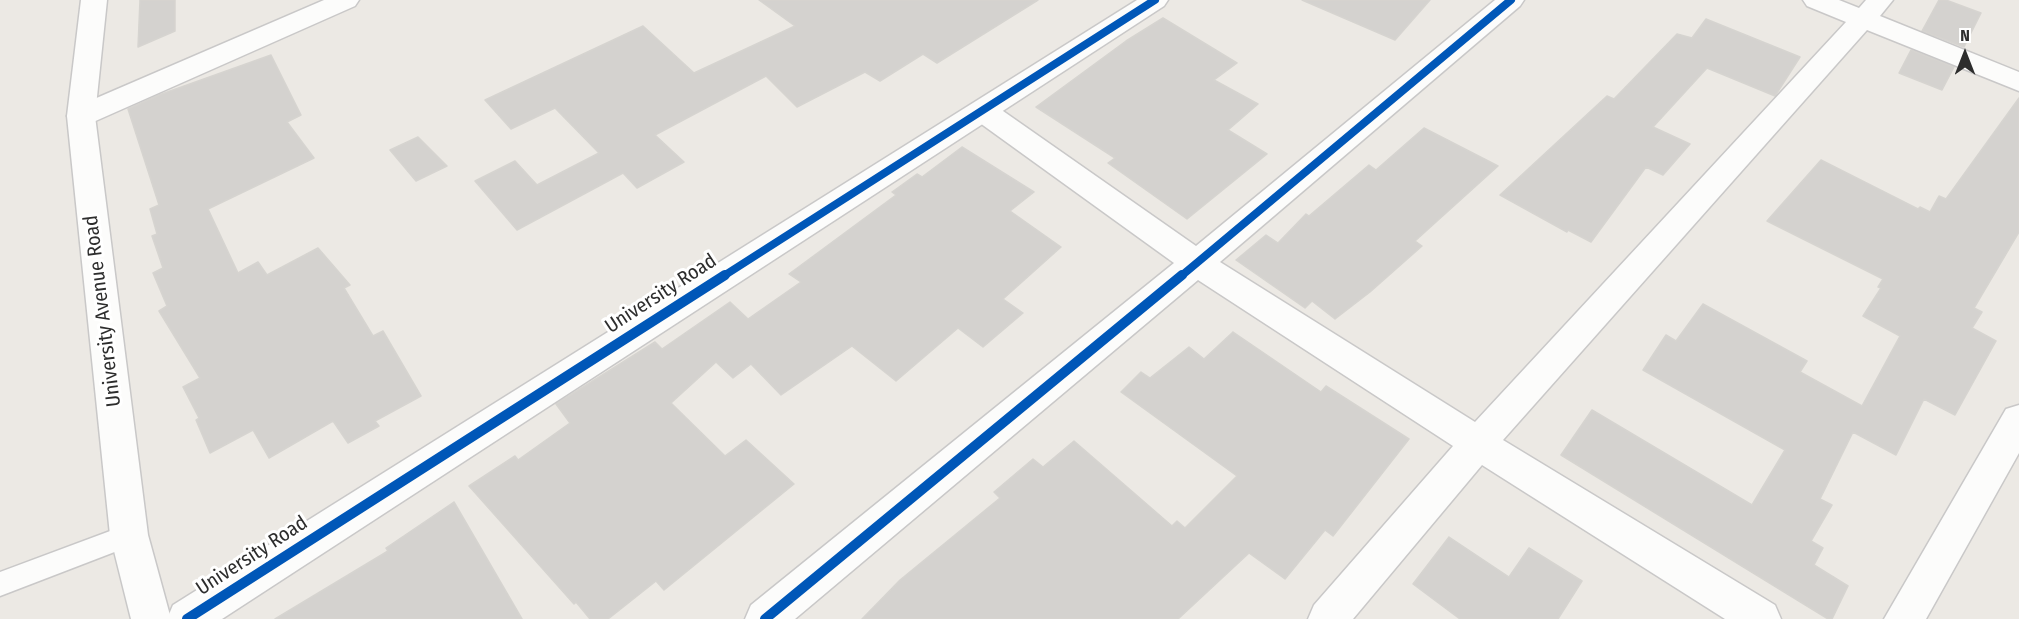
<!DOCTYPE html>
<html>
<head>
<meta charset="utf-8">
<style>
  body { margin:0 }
  #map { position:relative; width:2019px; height:619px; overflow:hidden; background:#ece9e4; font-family:"Fira Sans Condensed",sans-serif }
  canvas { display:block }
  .north { position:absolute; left:1935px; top:24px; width:60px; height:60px; -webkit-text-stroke:4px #fff; paint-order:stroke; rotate:0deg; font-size:16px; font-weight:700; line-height:24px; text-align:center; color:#2d2d2d }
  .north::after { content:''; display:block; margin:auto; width:21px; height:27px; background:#2d2d2d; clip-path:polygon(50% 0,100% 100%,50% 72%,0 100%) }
</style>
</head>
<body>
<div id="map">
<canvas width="2019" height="619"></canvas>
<div class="north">N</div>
</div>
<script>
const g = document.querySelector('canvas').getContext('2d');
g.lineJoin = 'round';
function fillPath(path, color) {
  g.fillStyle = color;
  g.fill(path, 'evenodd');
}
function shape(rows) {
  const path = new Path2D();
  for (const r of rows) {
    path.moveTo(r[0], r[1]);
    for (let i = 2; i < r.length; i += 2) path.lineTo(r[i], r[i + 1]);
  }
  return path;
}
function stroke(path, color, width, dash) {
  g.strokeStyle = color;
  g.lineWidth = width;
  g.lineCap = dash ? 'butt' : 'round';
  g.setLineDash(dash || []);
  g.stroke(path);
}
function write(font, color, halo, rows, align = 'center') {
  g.font = font + ' "Fira Sans Condensed",sans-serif';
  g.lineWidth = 6;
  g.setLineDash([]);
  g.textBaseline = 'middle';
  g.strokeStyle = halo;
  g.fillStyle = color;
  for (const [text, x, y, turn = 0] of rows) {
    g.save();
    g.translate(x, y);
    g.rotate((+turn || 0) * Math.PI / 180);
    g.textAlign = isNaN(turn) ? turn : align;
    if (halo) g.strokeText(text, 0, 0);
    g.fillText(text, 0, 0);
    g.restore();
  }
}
const building = shape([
  [140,0,175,0,175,31,138,47,140,0],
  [759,0,1038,0,937,63,923,54,880,81,865,72,797,107,766,76,655,135,684,162,637,188,623,173,517,230,475,181,515,161,537,185,599,153,555,108,511,129,485,100,643,26,694,73,795,26,759,0],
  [1302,0,1430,0,1395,40,1302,0],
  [1939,0,1946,0,1981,13,1964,47,1922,31,1939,0],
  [1163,18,1237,63,1214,80,1258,104,1228,130,1267,154,1187,219,1108,163,1115,158,1036,107,1126,41,1163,18],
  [1706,19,1800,57,1775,96,1707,68,1653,127,1690,144,1663,175,1646,167,1591,242,1568,230,1567,232,1500,195,1607,96,1614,99,1677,34,1692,38,1706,19],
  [1911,50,1954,67,1942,90,1899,73,1911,50],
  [271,55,301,115,287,122,314,158,208,209,238,273,258,262,267,275,318,248,350,285,344,288,373,336,383,331,421,396,375,421,379,426,348,443,333,421,269,458,253,430,210,453,196,420,199,418,183,387,200,378,159,311,167,306,153,273,163,268,152,236,157,234,150,209,159,205,128,109,159,95,271,55],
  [2019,98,2019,232,1974,308,1982,312,1972,328,1996,341,1955,415,1924,399,1896,455,1853,432,1820,499,1832,505,1811,541,1823,548,1814,565,1848,586,1832,619,1828,619,1561,455,1592,410,1752,505,1785,450,1643,370,1666,335,1676,341,1703,304,1807,361,1800,372,1862,406,1900,336,1863,316,1881,288,1878,287,1883,279,1767,221,1821,160,1918,209,1920,207,1930,212,1939,196,1946,199,2019,98],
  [1424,128,1498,166,1415,241,1422,246,1370,292,1335,319,1312,301,1305,308,1236,260,1266,235,1278,243,1306,214,1309,216,1369,165,1376,170,1424,128],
  [418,137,447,166,416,181,390,150,418,137],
  [962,147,1034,192,1010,211,1061,247,1003,299,1023,313,983,347,958,328,896,381,852,346,781,395,751,364,733,378,716,362,671,403,725,456,746,440,794,484,664,590,656,581,608,619,590,619,576,602,574,604,469,486,515,456,518,460,570,423,556,404,655,342,662,349,730,302,748,319,801,282,789,274,896,195,892,192,917,174,922,177,962,147],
  [1233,332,1321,392,1326,386,1409,439,1333,536,1325,530,1285,579,1249,553,1178,619,862,619,900,580,1000,498,994,492,1033,459,1043,467,1074,441,1172,526,1177,521,1185,528,1237,476,1121,392,1141,372,1150,378,1189,347,1204,359,1233,332],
  [454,502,522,619,275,619,388,551,386,548,454,502],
  [1449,537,1509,577,1529,548,1582,581,1558,619,1460,619,1413,584,1449,537]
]);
fillPath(building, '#d4d2cf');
stroke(building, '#d6d4d0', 1.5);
const service = shape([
  [129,524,138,527,141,535,138,543,0,596,0,572,129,524]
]);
const minor = shape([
  [324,0,359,0,355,6,91,123,81,126,71,123,67,116,71,109,324,0],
  [1495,0,1524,0,1520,6,1220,262,1475,422,1846,22,1807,6,1803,0,1839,0,1859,8,1866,0,1893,0,1880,16,2019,72,2019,91,1867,30,1503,440,1775,605,1781,619,1725,619,1482,465,1353,619,1308,619,1314,605,1453,446,1198,280,795,619,745,619,751,605,1174,263,973,118,969,111,973,104,983,101,993,104,1196,246,1495,0],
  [2019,405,2019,453,1926,619,1884,619,2006,409,2019,405]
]);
const tertiary = shape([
  [1137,0,1168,0,1164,6,222,619,167,619,173,605,1137,0]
]);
const secondary = shape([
  [81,0,107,0,95,116,148,535,171,619,131,619,110,535,67,116,81,0]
]);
stroke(service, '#c9c8c8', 3);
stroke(minor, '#c9c8c8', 3);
stroke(tertiary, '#c9c8c8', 3);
stroke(secondary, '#c9c8c8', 3);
fillPath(service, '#fcfcfb');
fillPath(minor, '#fcfcfb');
fillPath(tertiary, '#fcfcfb');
fillPath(secondary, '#fcfcfb');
stroke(shape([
  [722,277,1155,0],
  [1180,277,1511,0]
]), '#0057b8', 8);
stroke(shape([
  [187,619,725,275],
  [765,619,1182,275]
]), '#0057b8', 10);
write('20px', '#2d2d2d', '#fff', [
  ["University Road",661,294,-33],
  ["University Avenue Road",103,311,-97],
  ["University Road",252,556,-33]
]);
</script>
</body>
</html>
